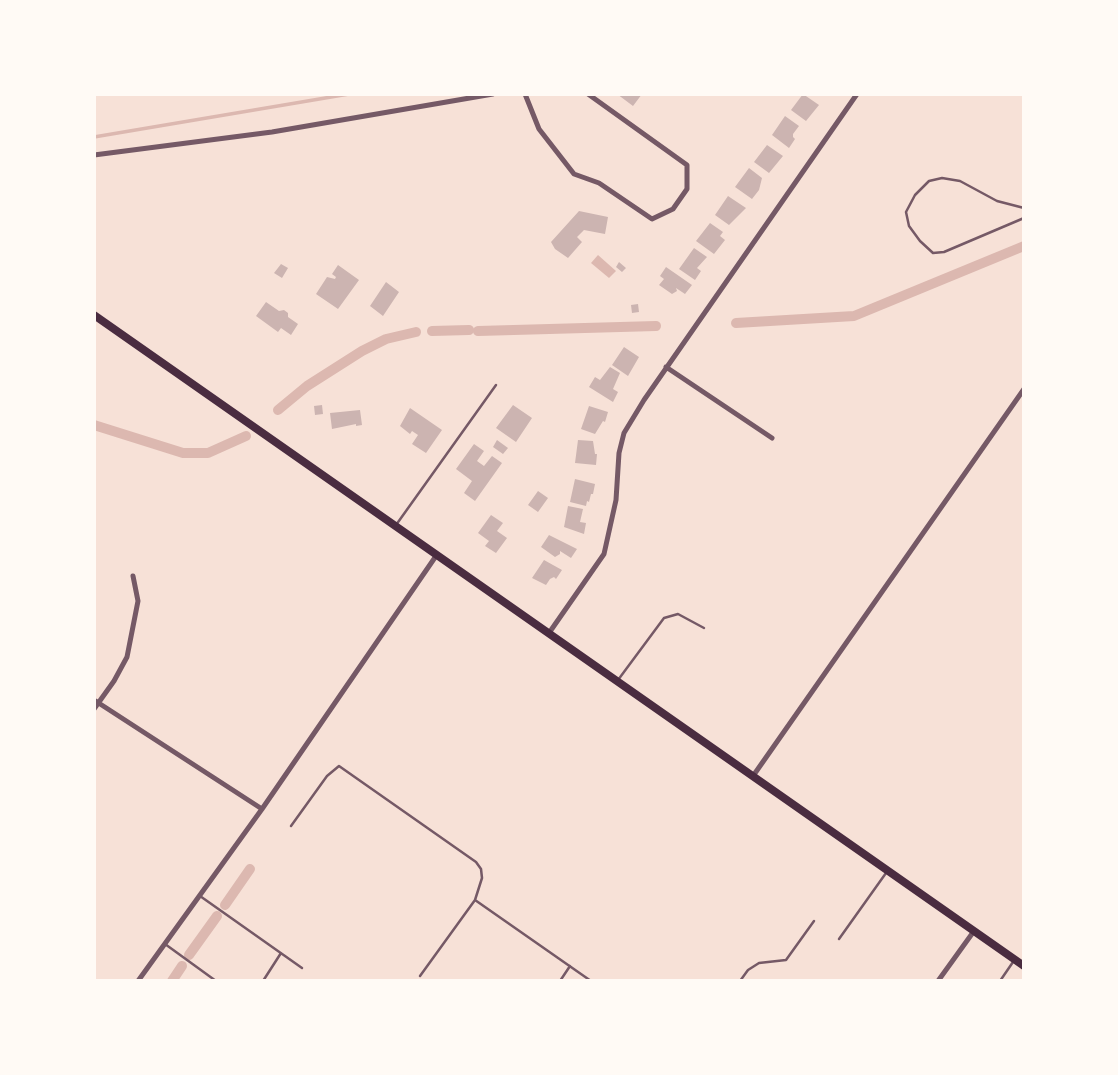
<!DOCTYPE html>
<html>
<head>
<meta charset="utf-8">
<style>
  body { margin:0 }
  #map { position:relative; width:1118px; height:1075px; overflow:hidden; background:#f7e1d7; font-family:"Public Sans",sans-serif }
  canvas { display:block }
  .frame { position:absolute; inset:0; border:96px solid #fffaf5; pointer-events:none }
</style>
</head>
<body>
<div id="map">
<canvas width="1118" height="1075"></canvas>
<div class="frame"></div>
</div>
<script>
const g = document.querySelector('canvas').getContext('2d');
g.lineJoin = 'round';
function fillPath(path, color) {
  g.fillStyle = color;
  g.fill(path, 'evenodd');
}
function shape(rows) {
  const path = new Path2D();
  for (const r of rows) {
    path.moveTo(r[0], r[1]);
    for (let i = 2; i < r.length; i += 2) path.lineTo(r[i], r[i + 1]);
  }
  return path;
}
function stroke(path, color, width, dash) {
  g.strokeStyle = color;
  g.lineWidth = width;
  g.lineCap = dash ? 'butt' : 'round';
  g.setLineDash(dash || []);
  g.stroke(path);
}
fillPath(shape([
  [598,255,616,271,609,278,591,263]
]), '#dcb8b0');
stroke(shape([
  [94,137,349,94]
]), '#dcb8b0', 3.5);
stroke(shape([
  [736,323,854,316,1024,246],
  [432,331,469,330],
  [478,331,656,326],
  [278,410,307,386,362,351,386,339,416,332],
  [94,425,183,453,208,453,246,436],
  [225,905,250,869],
  [189,955,217,916],
  [172,981,182,966]
]), '#dcb8b0', 10);
fillPath(shape([
  [617,94,642,94,633,106],
  [803,94,819,105,806,121,791,110],
  [785,116,799,126,793,134,793,137,795,139,789,148,772,135],
  [767,145,783,156,769,173,754,162],
  [749,168,762,178,759,190,752,199,735,187],
  [728,196,746,208,729,225,715,215],
  [579,211,608,217,605,234,584,230,577,237,582,242,568,258,555,249,551,242],
  [710,223,723,232,720,236,725,240,714,254,696,241],
  [694,248,707,257,697,268,701,271,695,280,679,269],
  [619,262,626,268,622,272,616,267],
  [281,264,288,268,282,278,274,273],
  [338,265,359,280,338,309,316,294,327,277,335,279,336,277,332,274],
  [666,267,692,285,685,294,676,288,677,291,672,294,659,285,664,279,660,276],
  [386,282,399,292,383,316,370,306],
  [266,302,279,311,284,310,288,313,288,317,298,324,291,335,281,328,278,332,256,316],
  [638,304,639,312,632,313,631,305],
  [624,347,639,357,628,376,612,365],
  [610,367,620,373,613,389,618,392,613,402,589,387,595,377,600,380],
  [322,405,323,414,315,415,314,406],
  [513,405,532,418,516,442,496,428],
  [589,406,608,412,605,422,603,421,595,434,581,429],
  [410,408,442,430,426,453,412,444,418,435,412,431,410,434,400,426],
  [360,410,362,425,356,426,356,424,332,429,330,413],
  [497,440,508,448,503,454,493,447],
  [578,440,593,441,595,454,597,454,596,465,575,463],
  [474,444,484,451,477,461,484,466,492,456,502,463,475,501,464,493,472,481,456,469],
  [575,479,595,484,593,494,591,494,589,502,587,501,586,506,570,502],
  [538,491,548,498,538,512,528,505],
  [568,506,583,509,580,522,586,523,584,534,564,527],
  [491,515,503,523,497,531,507,538,496,553,485,546,489,541,478,533],
  [549,535,577,549,571,558,560,551,560,554,555,557,541,547],
  [544,560,562,570,556,579,554,577,550,579,546,585,532,578]
]), '#ccb4b1');
stroke(shape([
  [1024,208,997,201,960,181,942,178,929,181,915,195,906,212,909,226,920,241,933,253,944,252,1024,218],
  [396,525,496,385],
  [618,680,664,618,678,614,704,628],
  [291,826,327,776,339,766,476,862,481,869,482,878,475,900,591,981],
  [200,896,302,968],
  [839,939,886,873],
  [165,944,216,981],
  [420,976,475,900],
  [263,981,281,953],
  [560,981,570,966],
  [740,981,748,970,759,963,786,960,814,921],
  [1000,981,1013,962]
]), '#755966', 2.5);
stroke(shape([
  [525,94,539,129,574,174,599,183,652,219,673,209,687,189,687,165,588,94],
  [94,155,272,132,493,94],
  [666,367,772,438],
  [549,633,604,554,616,500,619,453,624,433,644,400,857,94],
  [94,700,262,809],
  [94,709,114,681,127,657,138,601,133,576],
  [753,776,1024,389],
  [138,981,262,809,436,556],
  [938,981,974,931]
]), '#755966', 5);
stroke(shape([
  [94,315,1024,966]
]), '#4a2c40', 8);
</script>
</body>
</html>
